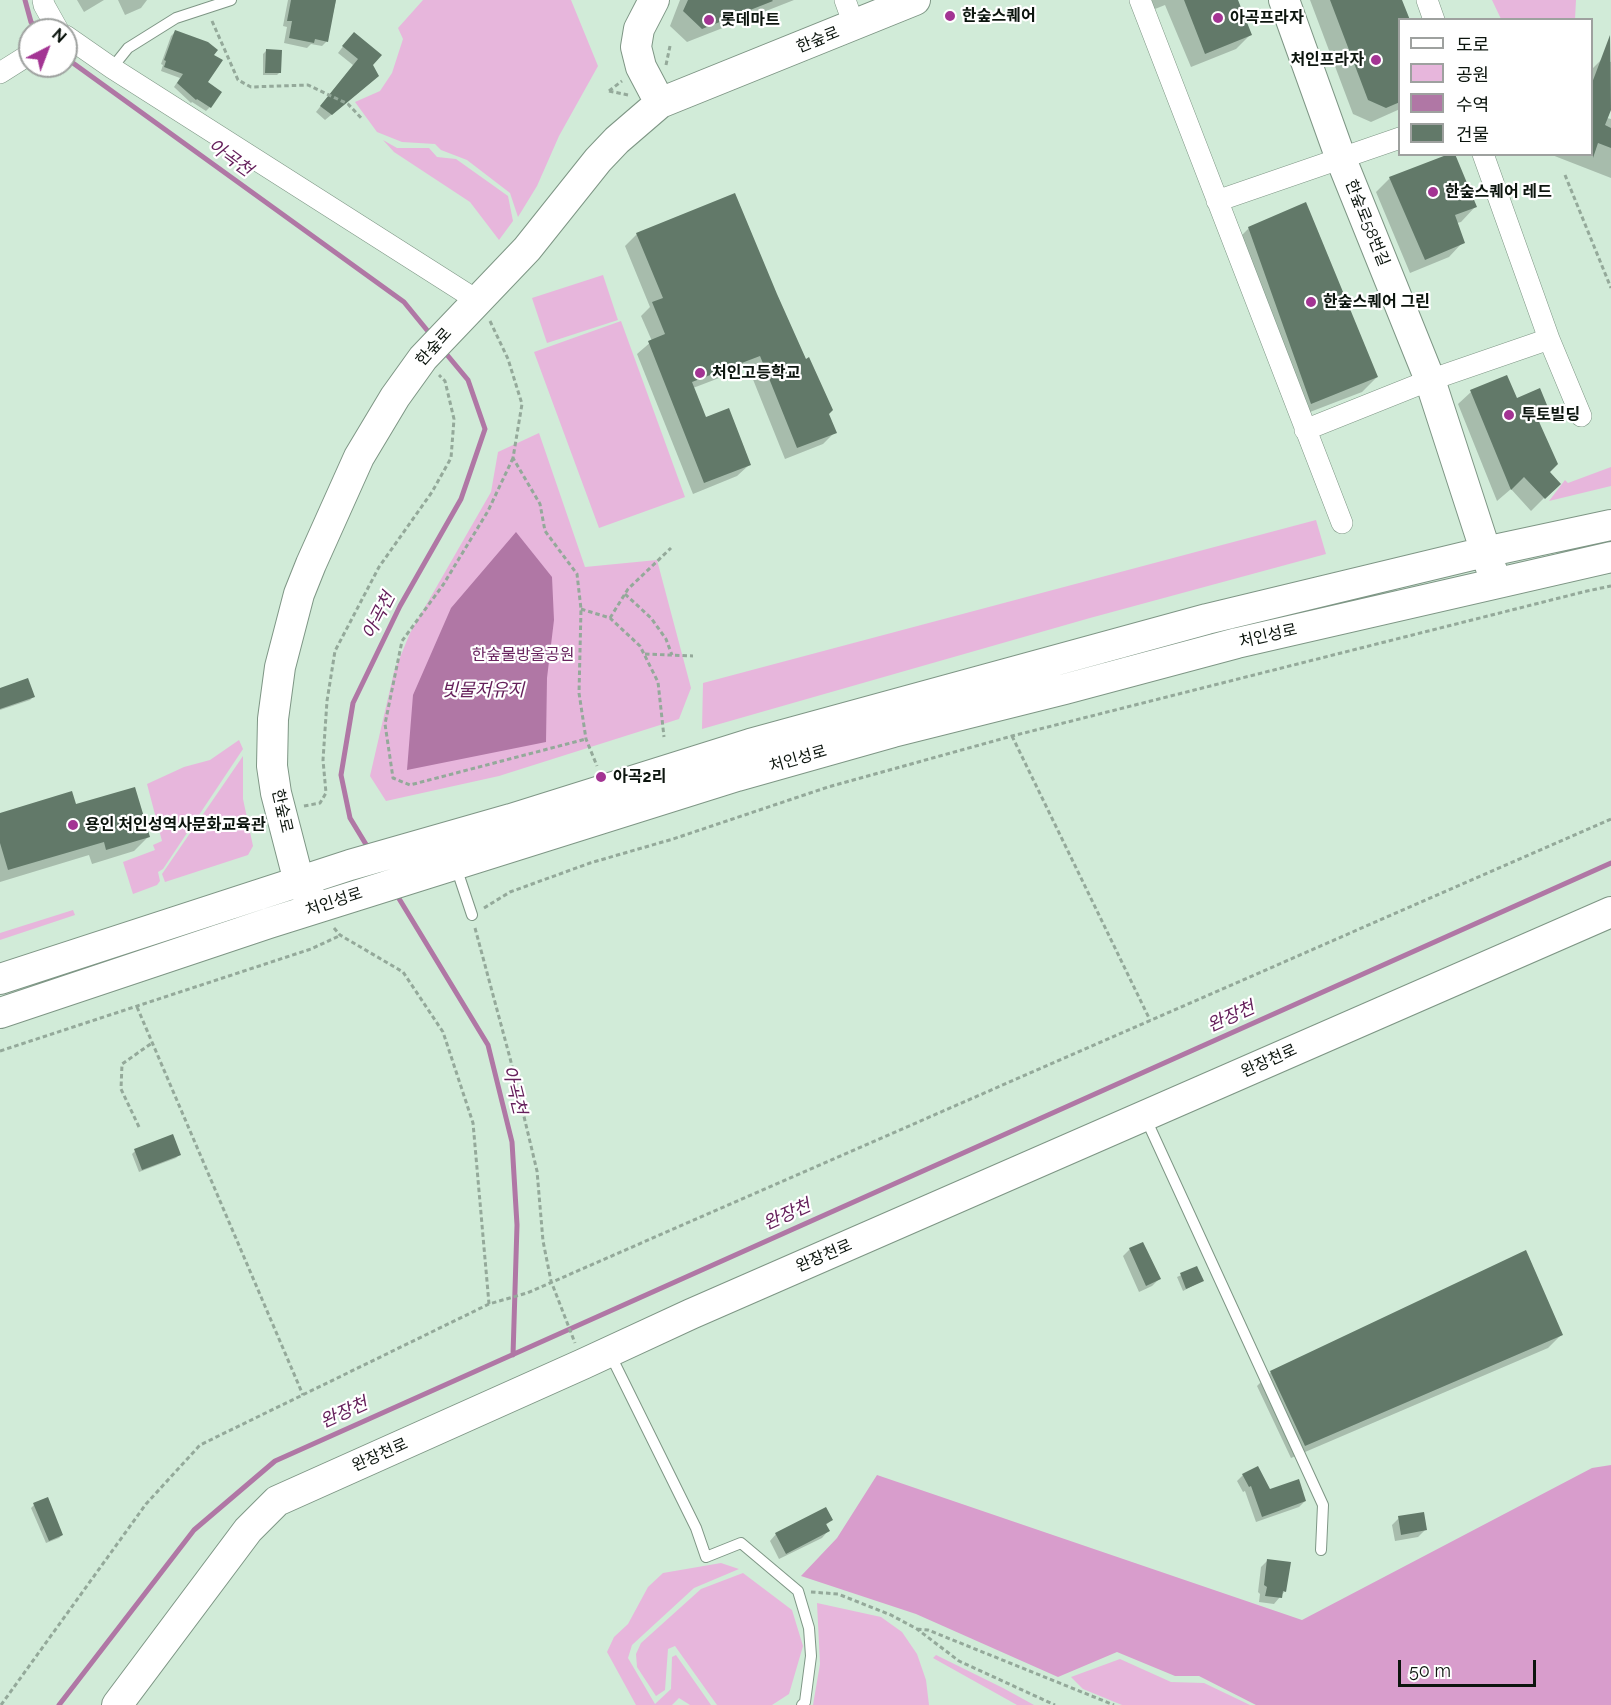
<!DOCTYPE html>
<html>
<head>
<meta charset="utf-8">
<style>
  body { margin:0 }
  #map { position:relative; width:1611px; height:1705px; overflow:hidden; background:#d1ebd8; font-family:Raleway,"Noto Sans KR",sans-serif }
  canvas { display:block }
  .legend { position:absolute; left:1398px; top:18px; width:195px; height:138px; box-sizing:border-box; background:#fff; border:2px solid #9ea19f; margin:0; padding:8px 10px; list-style:none; font-size:18px; color:#0c150e }
  .legend li { display:flex; align-items:center; gap:12px; height:30px }
  .legend b { width:30px; border:2px solid #9ea19f }
  .north { position:absolute; left:18px; top:18px; width:60px; height:60px; box-sizing:border-box; background:#fff; border:2px solid #9ea19f; border-radius:50%; rotate:42deg; font-size:16px; font-weight:700; line-height:24px; text-align:center; color:#0c150e }
  .north::after { content:''; display:block; margin:auto; width:21px; height:27px; background:#a33493; clip-path:polygon(50% 0,100% 100%,50% 72%,0 100%) }
  .scale { position:absolute; left:1398px; top:1660px; width:138px; height:27px; box-sizing:border-box; border:3px solid #0c150e; border-top:0; padding-left:8px; font-size:18px; line-height:21px; white-space:nowrap; color:#0c150e; -webkit-text-stroke:4px #fff; paint-order:stroke }
</style>
</head>
<body>
<div id="map">
<canvas width="1611" height="1705"></canvas>
<ul class="legend">
<li><b style="height:8px;background:#fff"></b>도로</li>
<li><b style="height:16px;background:#e7b6dc"></b>공원</li>
<li><b style="height:16px;background:#b077a5"></b>수역</li>
<li><b style="height:16px;background:#627969"></b>건물</li>
</ul>
<div class="north">N</div>
<div class="scale">50 m</div>
</div>
<script>
const g = document.querySelector('canvas').getContext('2d');
g.lineJoin = 'round';
function fillPath(path, color) {
  g.fillStyle = color;
  g.fill(path, 'evenodd');
}
function shape(rows) {
  const path = new Path2D();
  for (const r of rows) {
    path.moveTo(r[0], r[1]);
    for (let i = 2; i < r.length; i += 2) path.lineTo(r[i], r[i + 1]);
  }
  return path;
}
function stroke(path, color, width, dash) {
  g.strokeStyle = color;
  g.lineWidth = width;
  g.lineCap = dash ? 'butt' : 'round';
  g.setLineDash(dash || []);
  g.stroke(path);
}
function write(font, color, halo, rows, align = 'center') {
  g.font = font + ' Raleway,"Noto Sans KR",sans-serif';
  g.lineWidth = 4.5;
  g.setLineDash([]);
  g.textBaseline = 'middle';
  g.strokeStyle = halo;
  g.fillStyle = color;
  for (const [text, x, y, turn = 0] of rows) {
    g.save();
    g.translate(x, y);
    g.rotate((+turn || 0) * Math.PI / 180);
    g.textAlign = isNaN(turn) ? turn : align;
    if (halo) g.strokeText(text, 0, 0);
    g.fillText(text, 0, 0);
    g.restore();
  }
}
fillPath(shape([
  [423,0,571,0,598,66,559,136,537,186,518,217,510,193,467,160,441,150,435,144,402,142,377,132,355,102,380,91,392,73,403,39,398,28],
  [1492,0,1576,0,1575,19,1501,19],
  [383,140,397,148,429,148,437,157,456,159,508,196,513,221,499,240,470,202,394,152],
  [603,275,618,320,547,343,532,298],
  [621,321,685,497,599,528,534,352],
  [539,433,585,567,657,560,691,688,679,719,499,776,386,801,370,776,394,672,410,633,491,492,498,452],
  [1611,467,1611,486,1549,501,1565,480,1568,483],
  [1316,520,1326,554,1090,618,702,729,703,683],
  [239,740,243,749,163,869,158,872,160,881,157,885,133,894,123,862,155,850,153,845,162,841,147,784,184,767,210,760],
  [243,756,243,799,253,846,248,855,165,882,162,874],
  [73,910,75,915,0,940,0,933],
  [721,1563,739,1569,694,1588,632,1645,628,1658,655,1704,671,1689,672,1657,676,1655,711,1705,690,1705,679,1698,672,1705,636,1705,607,1652,614,1637,628,1624,648,1587,663,1573],
  [743,1573,792,1610,803,1646,789,1694,772,1705,717,1705,675,1646,668,1649,665,1690,656,1696,637,1667,636,1654,641,1643,701,1589],
  [817,1603,881,1617,902,1632,917,1654,926,1680,929,1705,813,1705,820,1664],
  [936,1655,1003,1688,1034,1705,1017,1705,933,1658],
  [1120,1659,1171,1682,1204,1683,1250,1705,1122,1705,1083,1689,1071,1677]
]), '#e7b6dc');
fillPath(shape([
  [1611,1465,1611,1705,1256,1705,1199,1676,1175,1676,1117,1652,1058,1677,916,1614,801,1576,837,1538,877,1475,1302,1620,1592,1468]
]), '#d89dcc');
fillPath(shape([
  [516,532,552,577,554,620,547,678,546,742,407,770,413,695,451,608]
]), '#b077a5');
fillPath(shape([
  [77,0,104,0,84,12],
  [118,0,147,0,141,8,125,15],
  [288,0,336,0,327,41,322,46,311,44,307,48,284,43,287,27,283,26],
  [680,0,794,0,687,42,670,26],
  [1145,0,1236,0,1250,35,1236,49,1191,67,1165,5,1150,11],
  [1310,0,1401,0,1400,109,1371,122,1353,114],
  [175,32,212,56,206,83,210,107,206,111,192,102,191,103,174,87,180,78,161,71,163,65,161,64,171,36],
  [348,40,372,65,371,82,325,120,316,112,353,65,338,53],
  [266,51,280,72,277,75,263,75,263,54],
  [1602,59,1611,62,1611,106,1607,118,1611,119,1611,178,1552,155,1592,154,1592,69],
  [1390,178,1475,207,1461,222,1457,223,1463,242,1449,257,1410,273,1376,192],
  [1249,228,1377,377,1362,392,1297,417,1234,243],
  [637,234,828,414,835,432,823,444,785,459,748,367,693,388,705,419,749,465,737,476,693,494,637,354,652,341,641,316,650,307,625,246],
  [1471,392,1547,409,1537,420,1548,472,1546,496,1531,511,1511,489,1497,501,1458,404],
  [0,689,33,697,30,700,0,710],
  [75,806,148,837,134,851,92,864,89,855,0,882,0,814],
  [135,1151,179,1155,176,1158,139,1172,132,1154],
  [1142,1244,1159,1279,1152,1286,1139,1292,1123,1256,1130,1249],
  [1197,1268,1202,1281,1183,1291,1177,1277],
  [1561,1335,1548,1348,1291,1458,1257,1386,1271,1372],
  [1243,1475,1269,1491,1305,1501,1299,1507,1256,1522,1245,1491,1243,1492,1237,1481],
  [34,1505,62,1535,59,1538,46,1543,31,1508],
  [1399,1518,1425,1530,1418,1537,1395,1541,1392,1525],
  [831,1520,825,1526,828,1531,822,1538,779,1559,770,1541,776,1534],
  [1268,1560,1285,1591,1274,1604,1259,1602,1260,1594,1258,1592,1261,1567]
]), '#0003');
stroke(shape([
  [25,0,31,22,38,30],
  [66,58,404,302,431,335],
  [370,851,350,818,341,775,353,703,400,606,461,499,485,429,468,380,443,350],
  [395,892,488,1045,512,1142,517,1225,513,1355],
  [59,1705,194,1530,275,1461,1611,863]
]), '#b077a5', 5);
fillPath(shape([
  [291,0,336,0,328,42,315,39,314,43,289,38,292,21,287,21],
  [688,0,772,0,773,1,702,29,683,11],
  [1184,0,1238,0,1252,35,1205,54],
  [1330,0,1402,0,1410,20,1400,20,1400,102,1386,108,1368,100],
  [175,30,208,42,218,50,214,55,223,60,208,82,222,92,211,108,197,99,196,100,177,83,183,74,164,67,166,61,164,60],
  [354,32,382,55,373,65,379,76,332,115,320,106,358,59,342,46],
  [1610,35,1611,110,1605,125,1611,128,1611,148,1598,143,1593,158,1592,83],
  [266,49,282,50,281,73,265,73],
  [1449,154,1455,154,1477,207,1455,215,1465,243,1425,260,1389,177],
  [735,193,777,294,806,359,809,357,833,410,829,414,837,433,797,448,760,356,692,382,706,417,729,408,751,465,704,483,648,341,665,334,652,302,663,298,636,233],
  [1306,202,1378,377,1311,404,1248,227],
  [1507,375,1517,398,1540,388,1549,410,1536,415,1558,464,1550,472,1561,484,1545,499,1524,477,1511,490,1470,390],
  [28,678,35,697,0,709,0,688],
  [135,787,150,837,106,850,104,842,8,870,0,843,0,813,72,791,76,804],
  [173,1134,181,1155,142,1170,134,1149],
  [1143,1242,1161,1279,1146,1286,1129,1248],
  [1526,1250,1563,1335,1305,1446,1270,1371],
  [1197,1266,1204,1281,1186,1289,1180,1273],
  [1258,1466,1270,1489,1299,1479,1306,1501,1262,1517,1251,1486,1249,1487,1242,1474],
  [48,1497,63,1535,49,1541,33,1503],
  [826,1507,833,1520,826,1524,830,1531,786,1554,775,1533],
  [1424,1512,1427,1530,1401,1535,1398,1516],
  [1267,1559,1291,1562,1286,1592,1283,1591,1282,1598,1265,1596,1267,1587,1264,1585]
]), '#627969');
const lane = shape([
  [112,68,128,48,176,18,231,0],
  [456,867,472,915],
  [1146,1119,1323,1505,1321,1550],
  [609,1352,696,1528,706,1557,741,1543,798,1591,809,1628,811,1656,805,1702,802,1705]
]);
const street = shape([
  [43,0,44,5,58,30],
  [845,0,854,25],
  [1140,0,1342,523],
  [1427,0,1434,20],
  [66,36,112,68,478,301],
  [0,73,30,54],
  [1483,154,1549,339,1581,416],
  [1217,201,1400,138],
  [1305,430,1430,380,1549,339]
]);
const secondary = shape([
  [654,0,639,29,636,47,641,67,660,103],
  [1284,0,1341,159,1430,380,1492,571],
  [311,898,299,882,276,793,272,766,273,719,280,667,299,594,311,564,359,457,395,397,423,358,527,249,598,160,617,140,660,103,915,0],
  [0,979,350,865,511,819,750,744,1207,619,1485,552,1611,525],
  [0,1013,269,923,737,776,893,732,1065,689,1237,643,1611,557],
  [117,1705,248,1530,277,1501,583,1364,691,1314,1611,912]
]);
stroke(lane, '#7e9685', 12);
stroke(street, '#7e9685', 22);
stroke(secondary, '#7e9685', 32);
stroke(shape([
  [212,21,238,80,251,87,308,85,348,104,363,120],
  [666,65,670,46],
  [53,66,65,74],
  [609,91,628,95],
  [609,91,622,81],
  [1565,175,1611,288],
  [490,321,508,359,522,404,513,458,540,504,545,531,577,574,581,609,579,693,586,739,597,766],
  [513,458,488,511,443,585,402,641,385,724,393,778,410,785,586,739],
  [625,594,651,618,666,639,672,655],
  [581,609,610,618,640,646,658,682,664,737],
  [610,618,628,589,671,548],
  [645,654,693,656],
  [1012,736,1150,1020],
  [304,806,320,803,326,793,323,760,327,701,335,651,379,567,432,492,451,458,454,419,445,381,439,375],
  [484,908,510,892,590,863,673,839,828,787,1012,736,1587,591,1611,586],
  [334,928,340,935,403,972,443,1032,473,1123,489,1304],
  [475,928,510,1058,537,1171,543,1241,551,1281,575,1343],
  [137,1007,303,1395],
  [0,1051,311,949,339,936],
  [139,1127,121,1089,122,1064,152,1043],
  [811,1592,838,1594,891,1615,917,1629,959,1661,1055,1705],
  [917,1629,928,1630,1114,1705],
  [1,1705,146,1504,200,1445,489,1304,527,1293,1611,819]
]), '#94a99a', 3, [4.5, 3]);
stroke(lane, '#fff', 10);
stroke(street, '#fff', 21);
stroke(secondary, '#fff', 30);
for (const [x, y, r, color] of [
  [950,16,6,"#a33493"],
  [1218,18,6,"#a33493"],
  [709,20,6,"#a33493"],
  [1376,60,6,"#a33493"],
  [1433,192,6,"#a33493"],
  [1311,302,6,"#a33493"],
  [700,373,6,"#a33493"],
  [1509,415,6,"#a33493"],
  [601,777,6,"#a33493"],
  [73,825,6,"#a33493"]
]) {
  const dot = new Path2D();
  dot.arc(x, y, r, 0, 2 * Math.PI);
  g.fillStyle = color;
  g.fill(dot);
  stroke(dot, '#fff', 2);
}
write('bold 16px', '#0c150e', '#fff', [
  ["한숲스퀘어",962,16],
  ["아곡프라자",1230,18],
  ["롯데마트",721,20],
  ["처인프라자",1364,60,"right"],
  ["한숲스퀘어 레드",1445,192],
  ["한숲스퀘어 그린",1323,302],
  ["처인고등학교",712,373],
  ["투토빌딩",1521,415],
  ["아곡2리",613,777],
  ["용인 처인성역사문화교육관",85,825]
], 'left');
write('16px', '#0c150e', '#fff', [
  ["한숲로",818,40,-22],
  ["한숲로58번길",1367,223,68],
  ["한숲로",434,347,-48],
  ["처인성로",1268,636,-13],
  ["처인성로",798,759,-16],
  ["한숲로",282,811,77],
  ["처인성로",334,902,-18],
  ["완장천로",1269,1061,-24],
  ["완장천로",824,1256,-23],
  ["완장천로",380,1455,-24]
]);
write('16px', '#69245f', '#fff', [
  ["한숲물방울공원",523,655]
]);
write('italic 18px', '#65205b', '#fff', [
  ["아곡천",230,158,36],
  ["아곡천",379,616,-63],
  ["빗물저유지",483,691],
  ["완장천",1231,1017,-24],
  ["아곡천",514,1090,76],
  ["완장천",787,1215,-24],
  ["완장천",344,1413,-24]
]);
</script>
</body>
</html>
